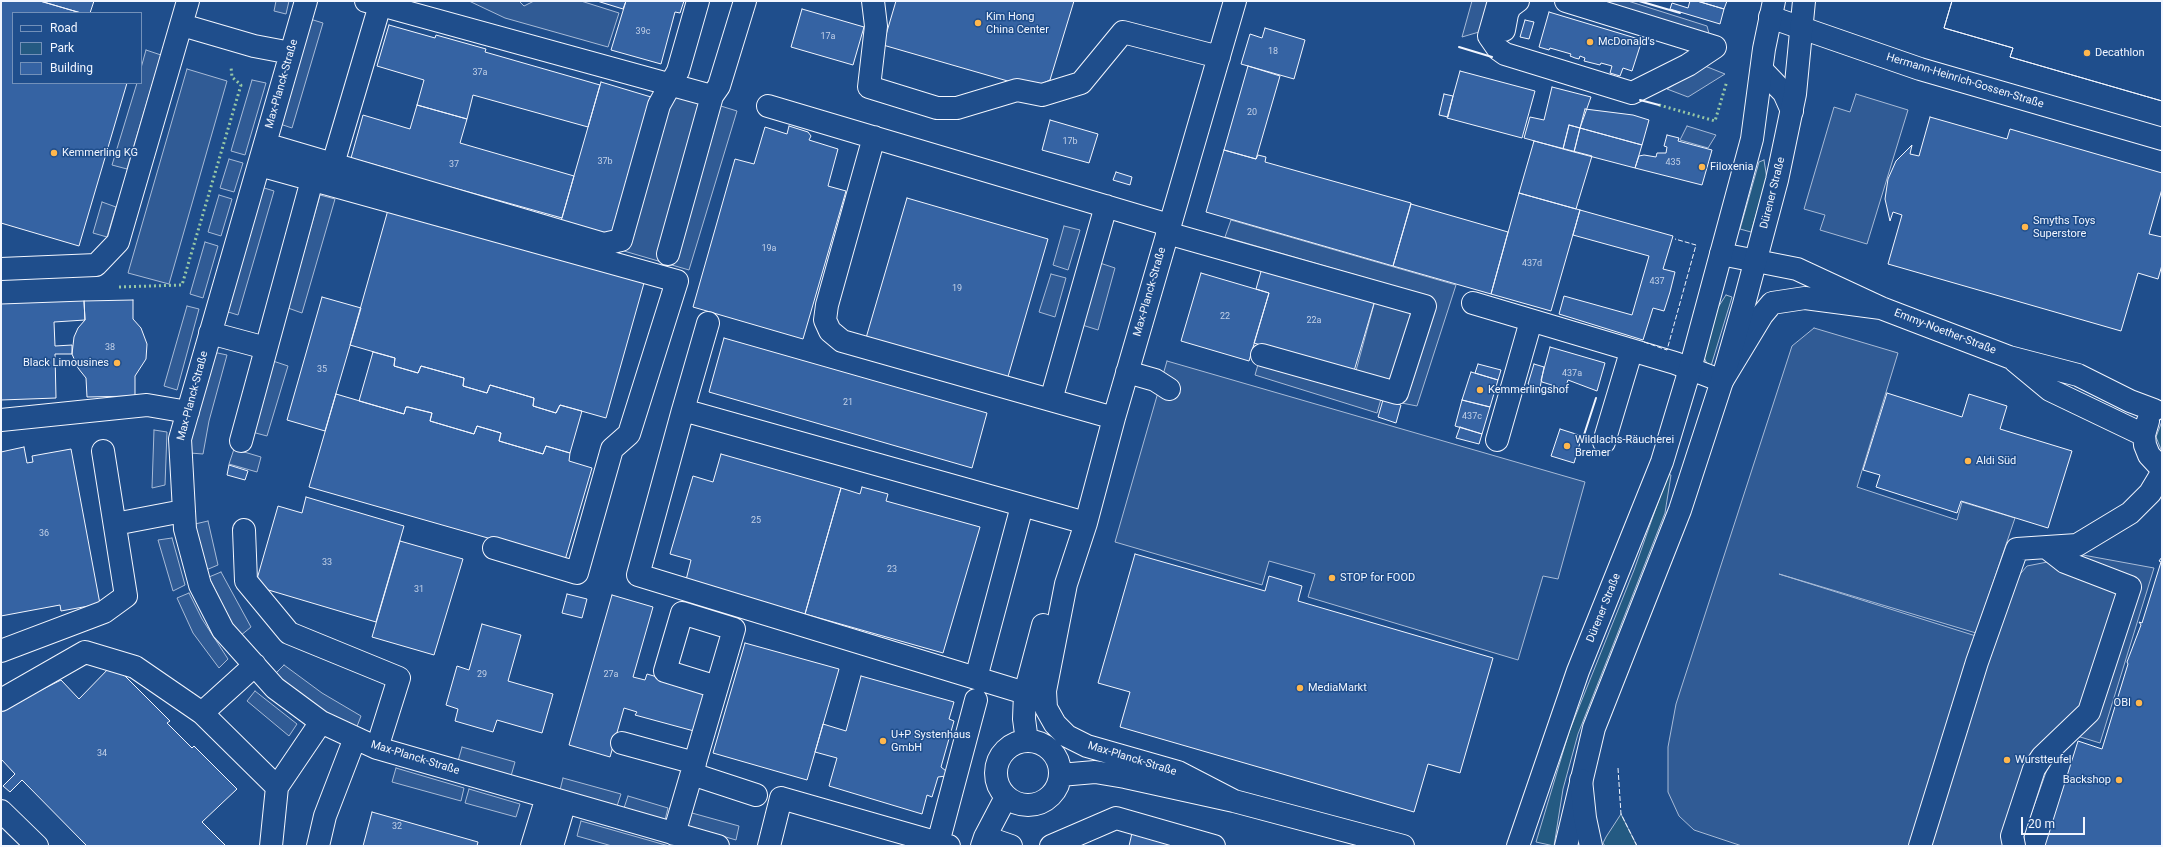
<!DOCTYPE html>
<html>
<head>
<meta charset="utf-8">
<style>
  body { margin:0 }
  #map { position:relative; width:2163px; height:847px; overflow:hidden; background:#1f4e8c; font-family:Roboto,sans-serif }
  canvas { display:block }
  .frame { position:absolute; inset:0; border:2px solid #f2f6ff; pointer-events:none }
  .legend { position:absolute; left:12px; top:12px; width:130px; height:72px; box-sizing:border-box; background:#1f4e8c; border:1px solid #7391ba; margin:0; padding:5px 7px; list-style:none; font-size:12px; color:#f2f6ff }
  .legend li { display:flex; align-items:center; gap:8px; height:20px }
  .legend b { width:20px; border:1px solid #7391ba }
  .scale { position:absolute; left:2021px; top:817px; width:64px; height:18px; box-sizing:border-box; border:2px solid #f2f6ff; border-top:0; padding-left:5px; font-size:12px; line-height:14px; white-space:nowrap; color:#f2f6ff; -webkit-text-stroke:3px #1f4e8c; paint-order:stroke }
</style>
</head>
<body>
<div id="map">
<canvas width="2163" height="847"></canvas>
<div class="frame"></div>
<ul class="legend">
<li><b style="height:5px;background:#1f4e8c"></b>Road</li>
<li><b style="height:11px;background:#245a82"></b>Park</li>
<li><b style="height:11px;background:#3563a3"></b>Building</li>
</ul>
<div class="scale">20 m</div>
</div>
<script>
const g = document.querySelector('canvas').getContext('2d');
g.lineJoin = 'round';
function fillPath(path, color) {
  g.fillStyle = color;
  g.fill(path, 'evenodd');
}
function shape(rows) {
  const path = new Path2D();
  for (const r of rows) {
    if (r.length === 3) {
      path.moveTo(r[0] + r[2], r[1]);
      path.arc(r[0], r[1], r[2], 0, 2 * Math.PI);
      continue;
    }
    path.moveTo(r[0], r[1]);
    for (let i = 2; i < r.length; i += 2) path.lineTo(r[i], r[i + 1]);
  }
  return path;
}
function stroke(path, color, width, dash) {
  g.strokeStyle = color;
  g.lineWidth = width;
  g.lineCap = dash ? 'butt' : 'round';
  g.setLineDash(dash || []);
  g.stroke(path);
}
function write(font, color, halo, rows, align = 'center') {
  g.font = font + ' Roboto,sans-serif';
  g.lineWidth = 3;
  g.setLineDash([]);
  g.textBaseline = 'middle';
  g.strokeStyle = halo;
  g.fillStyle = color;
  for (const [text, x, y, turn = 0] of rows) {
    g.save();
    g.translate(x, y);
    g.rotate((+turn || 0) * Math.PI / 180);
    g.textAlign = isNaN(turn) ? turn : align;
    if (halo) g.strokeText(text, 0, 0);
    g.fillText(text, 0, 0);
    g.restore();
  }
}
const green = shape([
  [1764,160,1767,179,1751,232,1740,229,1759,162,1764,160],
  [1726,295,1732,297,1711,366,1708,366,1703,355,1717,309,1726,295],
  [2162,421,2162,452,2156,437,2162,421],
  [1668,474,1671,475,1665,513,1578,734,1563,789,1554,846,1536,842,1569,732,1634,570,1668,474],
  [1621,814,1637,846,1605,846,1603,843,1606,837,1621,814]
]);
fillPath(green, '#245a82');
stroke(green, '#a8bbd7', 1);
const parking = shape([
  [276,1,289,1,286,14,274,11,276,1],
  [469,1,519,1,524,6,534,1,581,1,619,13,608,47,505,18,469,1],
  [1472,1,1489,1,1479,32,1462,37,1472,1],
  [1578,1,1628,1,1707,26,1711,41,1578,1],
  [310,19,323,23,292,128,280,124,310,19],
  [146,50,161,55,127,169,112,165,137,83,141,83,141,68,146,50],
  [1705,66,1725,74,1688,97,1667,89,1705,66],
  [187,69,227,81,169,284,128,273,187,69],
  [252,80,266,83,245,155,231,151,252,80],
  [672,91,737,111,689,270,624,251,672,91],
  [1856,94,1908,110,1867,244,1820,230,1825,215,1804,209,1834,107,1850,112,1856,94],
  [1687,126,1716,135,1708,148,1680,140,1687,126],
  [229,159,243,163,234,192,220,188,229,159],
  [261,187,274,191,238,315,225,311,261,187],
  [219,195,232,199,221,236,208,232,219,195],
  [320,195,335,199,302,313,288,308,320,195],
  [102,202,116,207,107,237,93,233,102,202],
  [1231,220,1456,285,1417,406,1381,399,1377,413,1255,375,1259,361,1351,389,1380,282,1225,237,1231,220],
  [1064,226,1080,230,1068,270,1053,265,1064,226],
  [205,242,218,246,203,298,190,294,205,242],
  [1097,262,1115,268,1098,330,1079,324,1097,262],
  [1051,274,1066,278,1055,317,1039,312,1051,274],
  [187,306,199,309,177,390,164,386,187,306],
  [1814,328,1898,353,1857,487,1957,520,1962,502,2015,518,1976,633,1779,574,1995,642,2015,580,2027,566,2083,555,2154,568,2100,743,2077,736,2050,761,2024,834,2025,846,1742,846,1694,830,1679,816,1668,792,1668,747,1676,704,1792,346,1814,328],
  [213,352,227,355,209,421,203,454,190,453,192,436,213,352],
  [273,361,288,366,267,436,252,432,273,361],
  [1167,361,1585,482,1558,579,1543,576,1518,660,1308,597,1315,574,1269,561,1262,585,1115,542,1167,361],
  [154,430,167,432,165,485,152,488,154,430],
  [234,449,261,457,257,472,229,464,234,449],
  [208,521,218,565,206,570,195,524,208,521],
  [172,538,185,585,173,591,158,540,172,538],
  [221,572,251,627,240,636,227,615,209,577,221,572],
  [189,593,202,619,228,659,219,668,193,633,177,598,189,593],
  [284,665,322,693,361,716,356,729,334,719,274,675,284,665],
  [255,691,297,724,289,736,247,701,255,691],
  [462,747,515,762,511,776,458,761,462,747],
  [396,768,464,788,461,801,392,782,396,768],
  [563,778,621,794,617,806,560,790,563,778],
  [469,789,520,804,516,817,465,803,469,789],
  [628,796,668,808,665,820,624,808,628,796],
  [692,813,739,826,736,840,688,826,692,813],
  [581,821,669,846,612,846,577,836,581,821]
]);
fillPath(parking, '#305b95');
stroke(parking, '#a8bbd7', 1);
const building = shape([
  [1,1,40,1,81,13,13,13,13,83,127,83,79,246,1,223,1,1],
  [40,1,94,1,90,13,81,13,40,1],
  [597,1,626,1,623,9,597,1],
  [626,1,684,1,680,13,675,12,661,64,611,50,626,1],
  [896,1,1074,1,1050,80,1032,88,883,45,896,1],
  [1690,1,1697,1,1724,9,1720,24,1670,9,1672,3,1688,8,1690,1],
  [1697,1,1727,1,1724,9,1697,1],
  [1952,1,2162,1,2162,101,2010,57,2013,48,1944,28,1952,1],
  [1952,1,2162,1,2162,101,2010,57,2013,48,1944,28,1952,1],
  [802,9,864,27,853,65,791,47,802,9],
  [1549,12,1642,40,1632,71,1623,68,1620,76,1610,73,1612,66,1601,63,1600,65,1584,61,1585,58,1580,56,1579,59,1575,58,1570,56,1571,54,1550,48,1549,50,1539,47,1549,12],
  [1525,20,1534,22,1529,39,1520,37,1525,20],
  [389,25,435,38,436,35,486,49,485,52,600,85,588,127,473,95,467,119,417,105,424,80,377,66,389,25],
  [1265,28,1305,40,1294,79,1241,64,1250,34,1262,38,1265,28],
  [1248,66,1280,76,1256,159,1224,150,1248,66],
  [1460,71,1535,91,1522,138,1447,118,1460,71],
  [601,82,651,97,611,235,561,221,601,82],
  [1552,87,1591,97,1580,128,1569,125,1563,149,1524,138,1530,117,1544,120,1552,87],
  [1444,94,1453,96,1448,117,1439,115,1444,94],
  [417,105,467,119,460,143,574,176,562,218,447,186,446,188,397,174,397,171,351,158,363,115,410,129,417,105],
  [1585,109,1633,115,1649,120,1642,145,1580,128,1585,109],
  [1930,117,2007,139,2010,129,2162,173,2162,189,2149,234,2162,237,2162,265,2158,279,2138,273,2121,331,1888,264,1902,215,1893,212,1890,221,1885,199,1888,179,1896,161,1912,145,1910,154,1919,156,1930,117],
  [1050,120,1098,134,1089,163,1042,150,1050,120],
  [1569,125,1580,128,1574,152,1563,149,1569,125],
  [789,126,808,132,811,136,809,140,838,149,828,186,846,191,803,339,693,307,735,159,754,164,765,127,787,134,789,126],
  [1580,128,1642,145,1635,168,1574,152,1580,128],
  [1667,135,1679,138,1678,141,1712,150,1702,185,1635,168,1639,156,1644,155,1656,157,1657,153,1666,153,1667,147,1664,146,1667,135],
  [1534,141,1592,156,1576,209,1519,193,1534,141],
  [1224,150,1256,159,1258,155,1266,157,1265,162,1411,203,1393,266,1206,212,1224,150],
  [1116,172,1132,177,1130,185,1113,180,1116,172],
  [1519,193,1580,210,1551,311,1491,294,1519,193],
  [907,198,1048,239,1007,380,866,338,907,198],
  [1411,204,1508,232,1491,294,1393,266,1411,204],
  [388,210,644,283,606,418,560,405,556,413,533,406,534,398,490,385,487,393,463,386,464,378,421,366,418,373,394,366,395,358,350,345,388,210],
  [1580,210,1673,236,1663,269,1675,272,1670,292,1664,311,1653,308,1643,340,1559,314,1564,296,1632,315,1649,256,1573,235,1580,210],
  [1262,268,1375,300,1354,371,1254,343,1269,293,1256,289,1262,268],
  [1201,273,1269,293,1249,361,1181,341,1201,273],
  [322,297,361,308,325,431,287,420,322,297],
  [133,300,133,319,141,328,147,344,146,359,135,376,135,396,87,397,86,378,78,368,72,354,74,337,78,328,85,320,84,301,133,300],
  [84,301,85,320,54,322,55,346,72,345,72,354,55,354,56,398,1,400,1,304,84,301],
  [724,338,987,413,972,468,709,392,724,338],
  [1550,347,1605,363,1597,391,1568,380,1565,389,1542,382,1541,380,1550,347],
  [373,352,395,358,394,366,418,373,421,366,464,378,463,386,487,393,490,385,534,398,533,406,556,413,560,405,582,411,570,453,546,446,543,454,499,441,501,433,477,426,474,434,430,421,432,413,408,407,406,407,404,414,359,401,373,352],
  [1478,364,1501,370,1498,380,1475,373,1478,364],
  [1534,364,1544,367,1540,388,1528,384,1534,364],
  [1471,372,1498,380,1490,407,1462,400,1471,372],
  [1887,393,1962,417,1969,394,2007,406,2000,429,2072,451,2048,528,1961,501,1957,513,1876,487,1880,475,1863,470,1887,393],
  [336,394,404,414,406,407,408,407,432,413,430,421,474,434,477,426,501,433,499,441,543,454,546,446,570,453,569,461,592,468,565,560,309,487,336,394],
  [1383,400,1401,405,1396,423,1378,417,1383,400],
  [1462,400,1490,407,1482,434,1455,426,1462,400],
  [1460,427,1482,434,1479,444,1456,438,1460,427],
  [1560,429,1582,436,1574,463,1551,456,1560,429],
  [24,447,27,463,33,462,32,456,71,449,100,604,61,611,60,605,1,616,1,452,24,447],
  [721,454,841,488,805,614,781,607,779,613,686,580,691,560,670,554,693,476,713,482,721,454],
  [229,465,248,471,245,480,227,475,229,465],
  [862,487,888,494,886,501,980,527,943,653,805,614,841,488,860,494,862,487],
  [306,497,404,526,376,622,255,586,278,506,302,513,306,497],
  [400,541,463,559,434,655,372,637,400,541],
  [1135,554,1265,591,1269,576,1302,586,1298,601,1493,658,1460,773,1428,764,1414,812,1120,727,1130,692,1098,683,1135,554],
  [2162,557,2162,846,2045,846,2078,741,2102,749,2128,664,2127,662,2141,625,2139,622,2142,623,2161,562,2159,561,2162,557],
  [567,594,587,599,582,618,562,613,567,594],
  [612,595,653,607,633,677,645,680,647,674,705,691,694,731,635,715,637,712,624,708,610,757,569,745,612,595],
  [482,624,521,635,508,681,553,694,542,733,497,720,493,732,455,721,458,709,446,705,457,666,469,670,482,624],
  [745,643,839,669,807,780,713,753,745,643],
  [113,664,170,721,167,723,192,748,194,746,237,789,202,822,226,846,87,846,22,780,10,792,3,786,15,774,1,759,1,710,61,680,79,699,113,664],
  [861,676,954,702,949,719,954,721,941,767,946,771,946,776,938,777,932,797,927,795,922,814,829,786,837,758,815,752,823,724,846,731,861,676],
  [372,812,478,842,477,846,363,846,372,812],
  [1132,833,1178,846,1129,846,1132,833]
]);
fillPath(building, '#3563a3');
stroke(building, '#f2f6ff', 1);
const minor = shape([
  [306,1,180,439,185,529,200,585,223,630,275,688,321,722,377,748,718,846],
  [366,1,712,96],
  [873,1,876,26,869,87,937,108,957,108,1017,90,1042,95,1081,83,1123,32,1219,57],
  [1499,1,1489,36,1498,49,1505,54,1632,93,1688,65,1715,47],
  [1566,1,1715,47],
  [1770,17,1920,69,2162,139],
  [182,25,254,46,291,53],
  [1504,30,1507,14,1510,7,1518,1],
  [1762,70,1784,93,1792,111],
  [768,106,1169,225],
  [874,137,827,305,825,320,830,331,842,341,1114,418],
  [265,144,604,244,621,240,659,105,678,71,698,1],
  [333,164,380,5],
  [259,165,677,281,629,434,612,449,577,573,494,548],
  [1167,233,1425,306,1397,393,1262,355],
  [668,254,712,96,719,86,745,1],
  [1721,254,1797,269,1881,308,2009,357,2078,375,2130,401,2154,410],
  [1,269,96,265,118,242,188,1],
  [1473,303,1675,363,1722,381,1762,315,1772,303,1805,298,1881,308],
  [210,333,266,348],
  [2015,361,2050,390,2144,435],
  [1127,372,1155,380,1169,389],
  [1051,400,1106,206],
  [683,410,708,323],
  [1,420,147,405,188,412],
  [2148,421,2144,435,2145,445,2149,455,2162,469],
  [1497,440,1531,321],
  [241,441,312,180],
  [1604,442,1631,352],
  [115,524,183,511],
  [244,530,246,581,289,633,399,678,377,748],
  [1,651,104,612,126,596,103,451],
  [976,678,1022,506],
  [1025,693,638,575,683,410,1086,523],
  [1,700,85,652,135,667,202,713,277,787],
  [202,713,255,665],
  [1028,773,32],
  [1027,741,1024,719,1025,693,1043,625],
  [622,743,695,763],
  [692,774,756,795],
  [1060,775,1095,772,1125,777,1234,801,1403,846],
  [1234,801,1178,772,1087,746,1067,736,1055,724,1046,708,1045,691,1066,584,1086,523,1114,418,1235,1],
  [1,811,37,846],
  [674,834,734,629,682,613,665,671,717,687],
  [985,837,1011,846],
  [938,843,976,700],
  [271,846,277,787,321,722],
  [318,846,325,816,355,738],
  [532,846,547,797],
  [552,846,565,802],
  [769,846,781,798,949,846],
  [982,846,985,837,1006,797],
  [1051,846,1116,818,1214,846],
  [1920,846,1977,662,2017,549,2077,545,2130,513,2150,493,2162,473],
  [2014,846,2012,836,2034,769,2042,757,2089,712,2130,587,2065,562,2047,548]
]);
const major = shape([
  [1518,846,1578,671,1662,462,1690,369,1752,139,1764,49,1774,1],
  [1566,846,1594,728,1680,510,1722,381,1744,304,1777,180,1795,94,1804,1]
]);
const highway = shape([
  [1581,780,1585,818,1591,846]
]);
stroke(minor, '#f2f6ff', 24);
stroke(major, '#f2f6ff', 24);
stroke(highway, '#f2f6ff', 24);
stroke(minor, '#1f4e8c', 22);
stroke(major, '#1f4e8c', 22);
stroke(highway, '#1f4e8c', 22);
stroke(shape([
  [1659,105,1715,121,1727,81],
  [119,287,182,285,241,85,232,77,231,67]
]), '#97c8a6', 3, [2, 3]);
stroke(shape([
  [1644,342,1667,350,1696,245,1675,239],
  [1618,768,1621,814,1637,846]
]), '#f2f6ff', 1, [5, 2]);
stroke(shape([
  [1639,1,1680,13],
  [1459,47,1492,57],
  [1640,100,1659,105],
  [1583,438,1596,398]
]), '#f2f6ff', 2);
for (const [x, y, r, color] of [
  [978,23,4,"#ffb74d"],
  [1590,42,4,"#ffb74d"],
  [2087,53,4,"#ffb74d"],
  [54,153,4,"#ffb74d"],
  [1702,167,4,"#ffb74d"],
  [2025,227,4,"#ffb74d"],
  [117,363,4,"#ffb74d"],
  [1480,390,4,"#ffb74d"],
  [1567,446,4,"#ffb74d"],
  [1968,461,4,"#ffb74d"],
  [1332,578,4,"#ffb74d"],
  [1300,688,4,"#ffb74d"],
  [2139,703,4,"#ffb74d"],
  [883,741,4,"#ffb74d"],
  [2007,760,4,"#ffb74d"],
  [2119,780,4,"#ffb74d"]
]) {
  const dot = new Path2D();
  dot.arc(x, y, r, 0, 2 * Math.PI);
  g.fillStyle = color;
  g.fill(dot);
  stroke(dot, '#1f4e8c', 1.5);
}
write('9px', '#c3d1e8', null, [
  ["39c",643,32],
  ["17a",828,37],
  ["18",1273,52],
  ["37a",480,73],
  ["20",1252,113],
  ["17b",1070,142],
  ["37b",605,162],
  ["435",1673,163],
  ["37",454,165],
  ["19a",769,249],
  ["437d",1532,264],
  ["437",1657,282],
  ["19",957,289],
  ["22",1225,317],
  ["22a",1314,321],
  ["38",110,348],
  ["35",322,370],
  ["437a",1572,374],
  ["21",848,403],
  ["437c",1472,417],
  ["25",756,521],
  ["36",44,534],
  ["33",327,563],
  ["23",892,570],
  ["31",419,590],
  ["29",482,675],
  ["27a",611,675],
  ["34",102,754],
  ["32",397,827]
]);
write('11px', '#f2f6ff', '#1f4e8c', [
  ["Kim Hong",986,17],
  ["China Center",986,30],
  ["McDonald's",1598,42],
  ["Decathlon",2095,53],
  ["Kemmerling KG",62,153],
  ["Filoxenia",1710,167],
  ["Smyths Toys",2033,221],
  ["Superstore",2033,234],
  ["Black Limousines",109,363,"right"],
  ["Kemmerlingshof",1488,390],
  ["Wildlachs-Räucherei",1575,440],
  ["Bremer",1575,453],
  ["Aldi Süd",1976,461],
  ["STOP for FOOD",1340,578],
  ["MediaMarkt",1308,688],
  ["OBI",2131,703,"right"],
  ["U+P Systenhaus",891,735],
  ["GmbH",891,748],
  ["Wurstteufel",2015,760],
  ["Backshop",2111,780,"right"]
], 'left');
write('11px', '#f2f6ff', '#1f4e8c', [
  ["Hermann-Heinrich-Gossen-Straße",1965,81,17],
  ["Max-Planck-Straße",282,84,-74],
  ["Dürener Straße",1773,193,-76],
  ["Max-Planck-Straße",1150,292,-74],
  ["Emmy-Noether-Straße",1945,332,21],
  ["Max-Planck-Straße",193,396,-75],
  ["Dürener Straße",1604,608,-68],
  ["Max-Planck-Straße",415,758,17],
  ["Max-Planck-Straße",1132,759,17]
]);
</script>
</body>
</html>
